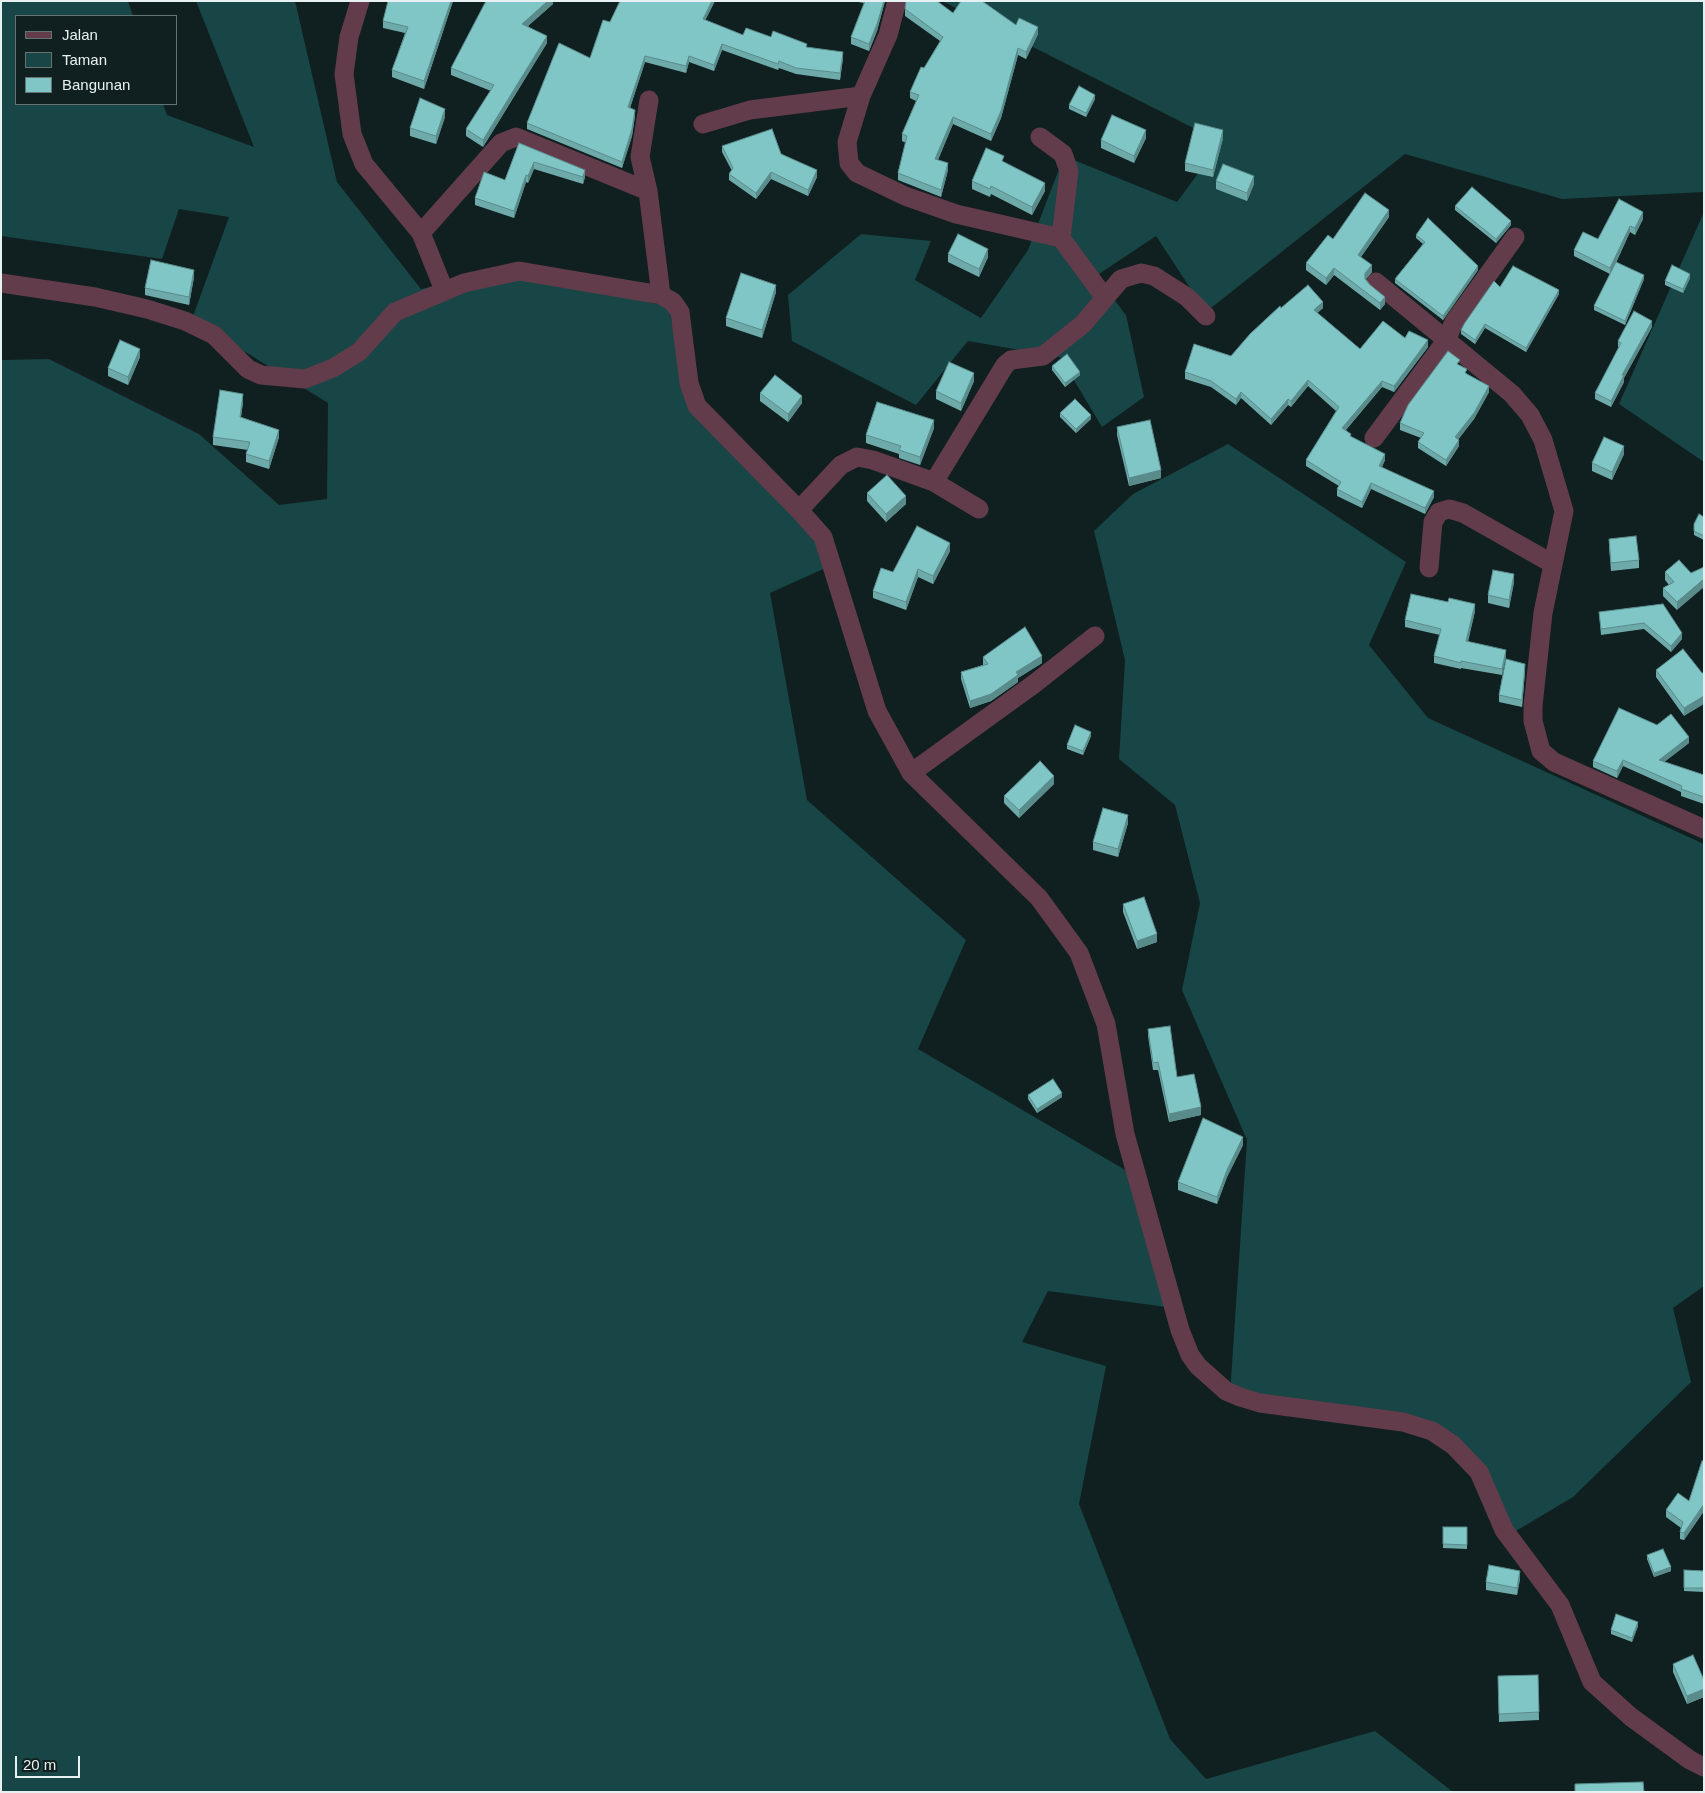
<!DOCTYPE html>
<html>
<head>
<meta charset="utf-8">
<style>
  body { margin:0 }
  #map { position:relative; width:1705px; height:1793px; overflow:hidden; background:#101f1f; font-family:Helvetica,sans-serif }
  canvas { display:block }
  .frame { position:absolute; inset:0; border:2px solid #e7f1f1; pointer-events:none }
  .legend { position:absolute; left:15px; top:15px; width:162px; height:90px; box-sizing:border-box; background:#101f1f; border:1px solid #667373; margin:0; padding:6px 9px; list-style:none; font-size:15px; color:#e7f1f1 }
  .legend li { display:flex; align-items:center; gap:10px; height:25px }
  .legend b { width:25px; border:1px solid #667373 }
  .scale { position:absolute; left:15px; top:1756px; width:65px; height:22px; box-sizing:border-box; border:2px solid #e7f1f1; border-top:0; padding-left:6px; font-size:15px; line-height:18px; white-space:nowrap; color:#e7f1f1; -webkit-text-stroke:4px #101f1f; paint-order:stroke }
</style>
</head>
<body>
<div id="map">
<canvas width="1705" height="1793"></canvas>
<div class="frame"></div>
<ul class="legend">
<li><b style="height:6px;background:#633c4b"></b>Jalan</li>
<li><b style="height:14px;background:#184545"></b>Taman</li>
<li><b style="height:14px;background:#81c6c6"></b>Bangunan</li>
</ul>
<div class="scale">20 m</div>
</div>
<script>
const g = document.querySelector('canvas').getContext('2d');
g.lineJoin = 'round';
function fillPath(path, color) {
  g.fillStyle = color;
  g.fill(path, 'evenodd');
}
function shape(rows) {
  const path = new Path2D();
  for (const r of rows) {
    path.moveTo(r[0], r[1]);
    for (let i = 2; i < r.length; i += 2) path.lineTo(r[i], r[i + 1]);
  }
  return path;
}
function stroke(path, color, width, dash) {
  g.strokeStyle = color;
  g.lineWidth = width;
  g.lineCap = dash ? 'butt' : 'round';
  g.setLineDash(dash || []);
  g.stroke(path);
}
fillPath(shape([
  [1,1,128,1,133,16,16,16,16,104,163,104,167,115,254,147,196,1,295,1,337,182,421,289,515,269,669,307,682,373,711,427,809,507,832,565,770,593,807,800,966,940,918,1049,1127,1171,1166,1307,1048,1291,1022,1342,1106,1366,1079,1504,1170,1739,1206,1779,1375,1731,1453,1792,1,1792,1,360,49,359,199,434,279,505,327,499,328,403,192,319,229,217,179,209,162,259,1,236],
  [942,1,1704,1,1704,192,1562,199,1405,154,1206,312,1156,236,1096,276,1126,315,1144,397,1102,427,1060,357,968,341,916,405,792,341,788,295,861,234,931,241,915,280,981,318,1028,250,1064,156,1177,202,1221,142],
  [1704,212,1704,462,1619,404],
  [1228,444,1406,562,1369,645,1428,718,1704,844,1704,1286,1673,1308,1691,1382,1573,1497,1516,1531,1455,1453,1396,1418,1230,1394,1247,1140,1182,990,1200,903,1175,805,1119,759,1125,660,1094,531,1133,494]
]), '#184545');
stroke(shape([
  [360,1,349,37,344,74,352,134,364,164,421,233,444,290],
  [897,1,888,35,861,96,847,142,849,163,857,173,905,196,956,214,1061,238],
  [649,100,640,157,648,191,661,295],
  [703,124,750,110,861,96],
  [1040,137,1063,154,1069,171,1061,238,1105,298],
  [421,233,501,143,516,137,648,191],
  [1376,282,1512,394,1530,415,1543,440,1564,511,1543,613,1533,706,1533,721,1541,751,1554,762,1704,829],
  [1,283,95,297,147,309,185,321,214,335,248,369,261,375,305,379,333,368,359,352,395,312,464,283,519,271,661,295,673,302,680,312,689,383,697,406,799,510,823,537,877,711,911,773,1039,898,1079,953,1106,1024,1125,1134,1180,1330,1190,1355,1198,1366,1226,1391,1240,1397,1260,1403,1403,1422,1432,1431,1453,1445,1479,1472,1504,1530,1560,1605,1592,1682,1631,1717,1690,1760,1704,1767],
  [1374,438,1446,341,1454,322,1515,237],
  [934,482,1005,365,1011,360,1043,356,1083,324,1121,279,1141,273,1154,276,1187,297,1206,316],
  [799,510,841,465,857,457,873,460,934,482,979,509],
  [1429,568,1433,522,1439,512,1449,509,1463,513,1553,564],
  [911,773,1034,684,1095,636]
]), '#633c4b', 19);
fillPath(shape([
  [453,1,424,89,392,77,392,70,405,33,383,28,383,21],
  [553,1,553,4,528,26,547,43,483,147,466,136,466,129,491,91,451,75,451,68],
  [620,1,715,1,705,20,743,35,771,37,843,58,840,80,796,74,779,68,778,70,722,50,714,71,689,62,686,73,645,62,630,108,635,116,632,136,622,168,527,129,527,123,590,58,610,22],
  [852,1,885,1,877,31,869,51,851,44,851,37,864,3],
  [905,9,953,13,1016,25,1038,34,1026,59,1018,55,1001,118,991,141,953,124,938,160,948,170,941,197,898,180,898,173,906,143,902,141,902,134,916,101,910,98,910,92,940,41,905,16],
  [1095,99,1086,117,1069,109,1069,105],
  [445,117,436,144,410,136,410,128],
  [1146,138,1134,163,1101,148,1101,140],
  [1223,138,1213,177,1185,171,1185,163],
  [519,143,585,177,583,184,534,169,528,183,526,182,514,218,475,205,475,198,505,180],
  [722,146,781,154,817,177,808,196,771,179,756,199,729,180,729,174,732,171,722,152],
  [1004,162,1045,191,1032,215,991,194,990,197,972,189,972,181],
  [1216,181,1254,184,1247,201,1216,189],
  [1455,206,1511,225,1496,243,1455,210],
  [1389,217,1361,257,1372,272,1366,279,1385,304,1380,310,1334,275,1326,285,1306,270,1306,263,1333,239],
  [1643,219,1635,235,1630,232,1616,263,1644,279,1625,325,1594,310,1594,306,1610,274,1574,256,1574,250],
  [1416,235,1478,270,1443,320,1395,283,1395,279,1423,244,1416,238],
  [948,254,988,257,979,277,948,262],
  [194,277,189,305,145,295,145,288],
  [1690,278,1683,293,1665,285,1665,281],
  [1500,287,1559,294,1526,352,1485,328,1475,344,1461,334,1461,330],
  [776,292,762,338,726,326,726,318],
  [1281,308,1323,308,1317,313,1360,349,1405,338,1428,347,1394,392,1382,387,1346,430,1351,437,1385,460,1382,467,1434,497,1425,514,1371,489,1362,508,1337,496,1337,489,1339,486,1306,466,1306,460,1336,411,1308,386,1291,407,1288,405,1271,425,1241,398,1236,405,1211,387,1185,379,1185,372,1231,356],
  [1652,327,1624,378,1624,382,1611,407,1595,399,1595,393,1619,348,1618,347,1618,341],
  [140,357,128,385,108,376,108,368],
  [1460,365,1467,374,1489,392,1474,419,1458,439,1459,446,1446,466,1418,448,1418,442,1421,438,1400,430,1400,423],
  [1052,366,1080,375,1065,387,1052,370],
  [974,381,961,411,936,399,936,391],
  [760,393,802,403,788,422,760,401],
  [243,402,241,417,279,437,269,469,246,462,246,454,248,450,213,445,213,437],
  [1060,413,1091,419,1076,433,1060,417],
  [1117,427,1161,478,1129,486,1117,435],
  [934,428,920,465,899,458,899,454,866,443,866,435],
  [1624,454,1612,480,1592,471,1592,463],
  [867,493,906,504,886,522,867,501],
  [1704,517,1704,540,1694,535,1694,524],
  [1609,539,1639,560,1639,568,1611,571,1609,547],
  [950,551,933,584,918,577,906,610,873,598,873,591,893,572],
  [1679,560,1677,610,1663,596,1663,588,1669,585,1665,580,1665,572],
  [1514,582,1509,608,1488,603,1488,595],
  [1663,604,1682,639,1671,652,1644,629,1601,635,1599,612],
  [1475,611,1468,642,1506,656,1502,675,1461,668,1461,669,1434,663,1434,656,1440,635,1405,627,1405,620],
  [983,657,1042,663,1018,678,1018,682,991,701,970,708,961,679,961,672,983,665],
  [1656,670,1702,673,1684,716,1656,677],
  [1525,671,1522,707,1499,702,1499,695],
  [1091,736,1083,755,1067,749,1067,745],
  [1689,743,1664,762,1704,775,1704,804,1681,796,1681,792,1623,766,1617,778,1593,767,1593,761],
  [1054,784,1019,818,1004,803,1004,796],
  [1128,823,1118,857,1093,850,1093,842],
  [1123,904,1157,942,1137,949,1123,912],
  [1148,1029,1177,1077,1201,1115,1169,1122,1158,1070,1153,1070,1148,1036],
  [1028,1095,1062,1097,1037,1113,1028,1099],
  [1243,1145,1227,1177,1217,1204,1178,1190,1178,1182],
  [1704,1461,1704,1511,1684,1540,1680,1539,1680,1532,1681,1528,1666,1517,1666,1510,1689,1501],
  [1443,1527,1467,1527,1467,1549,1443,1548],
  [1647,1555,1671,1571,1654,1577,1647,1559],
  [1684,1570,1704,1571,1704,1592,1684,1591],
  [1520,1579,1517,1595,1486,1590,1486,1582],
  [1638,1626,1632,1642,1611,1634,1611,1630],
  [1673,1664,1704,1680,1704,1697,1687,1704,1673,1672],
  [1538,1675,1539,1720,1499,1722,1498,1676]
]), '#6faaaa');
fillPath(shape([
  [451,1,453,1,424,89,424,81],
  [548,1,553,1,553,4,522,31,522,24],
  [712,1,715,1,703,25,703,19],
  [884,1,885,1,877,31,869,51,869,44],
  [1038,27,1038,34,1026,59,1026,52],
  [547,36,547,43,483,147,483,140],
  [722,44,722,50,714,71,714,65],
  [1018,48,1018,55,1001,118,991,141,991,134],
  [843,52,843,58,840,80,840,73],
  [645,56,645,62,628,114,628,107],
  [689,56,689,62,686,73,686,66],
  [1095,95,1095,99,1086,117,1086,113],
  [445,109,445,117,436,144,436,136],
  [635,110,635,116,632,136,622,168,622,162],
  [953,117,953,124,935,166,935,159],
  [1146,130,1146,138,1134,163,1134,156],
  [1223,130,1223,138,1213,177,1213,170],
  [534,162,534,169,528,183,528,176],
  [948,163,948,170,941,197,941,190],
  [585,170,585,177,583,184,583,177],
  [817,170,817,177,808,196,808,190],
  [771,172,771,179,756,199,756,193],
  [526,175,526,182,514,218,514,211],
  [1254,176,1254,184,1247,201,1247,193],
  [1045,183,1045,191,1032,215,1032,207],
  [1389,210,1389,217,1358,261,1358,255],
  [1643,212,1643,219,1635,235,1635,228],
  [1511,221,1511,225,1496,243,1496,239],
  [1630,226,1630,232,1610,274,1610,268],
  [988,249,988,257,979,277,979,269],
  [1372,265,1372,272,1365,280,1365,273],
  [1478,266,1478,270,1443,320,1443,316],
  [1334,268,1334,275,1326,285,1326,278],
  [194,270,194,277,189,305,189,297],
  [1690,274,1690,278,1683,293,1683,289],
  [1644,275,1644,279,1625,325,1625,321],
  [776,285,776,292,762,338,762,330],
  [1559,290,1559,294,1526,352,1526,348],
  [1385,297,1385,304,1380,310,1380,303],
  [1323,302,1323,308,1314,316,1314,310],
  [1652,321,1652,327,1624,378,1624,382,1611,407,1611,401,1622,375],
  [1485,324,1485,328,1475,344,1475,340],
  [1428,340,1428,347,1394,392,1394,386],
  [140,349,140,357,128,385,128,377],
  [1080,372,1080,375,1065,387,1065,383],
  [974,373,974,381,961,411,961,403],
  [1308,380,1308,386,1291,407,1291,401],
  [1382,381,1382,387,1342,434,1342,428],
  [1489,386,1489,392,1474,419,1455,444,1455,437],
  [1241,392,1241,398,1236,405,1236,399],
  [243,394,243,402,240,425,240,417],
  [802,396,802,403,788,422,788,414],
  [1288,399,1288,405,1271,425,1271,419],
  [1091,415,1091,419,1076,433,1076,429],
  [934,420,934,428,920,465,920,457],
  [279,430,279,437,269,469,269,461],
  [1459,440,1459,446,1446,466,1446,460],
  [1624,446,1624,454,1612,480,1612,472],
  [1385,454,1385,460,1379,472,1379,466],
  [1161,470,1161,478,1129,486,1129,478],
  [1371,483,1371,489,1362,508,1362,502],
  [1434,491,1434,497,1425,514,1425,508],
  [906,496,906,504,886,522,886,514],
  [950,543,950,551,933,584,933,576],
  [918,569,918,577,906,610,906,602],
  [1514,574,1514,582,1509,608,1509,600],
  [1704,579,1704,587,1677,610,1677,602],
  [1475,604,1475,611,1466,648,1466,641],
  [1682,633,1682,639,1671,652,1671,646],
  [1506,650,1506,656,1502,675,1502,669],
  [1042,656,1042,663,1018,678,1018,682,991,701,970,708,970,701],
  [1525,664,1525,671,1522,707,1522,700],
  [1704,696,1704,704,1684,716,1684,708],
  [1091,732,1091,736,1083,755,1083,751],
  [1689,737,1689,743,1659,766,1659,760],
  [1623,760,1623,766,1617,778,1617,771],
  [1054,776,1054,784,1019,818,1019,810],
  [1128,815,1128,823,1118,857,1118,849],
  [1157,934,1157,942,1137,949,1137,941],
  [1062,1093,1062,1097,1037,1113,1037,1109],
  [1201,1107,1201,1115,1169,1122,1169,1114],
  [1243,1137,1243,1145,1227,1177,1217,1204,1217,1197,1227,1170],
  [1704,1504,1704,1511,1684,1540,1684,1533],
  [1671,1567,1671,1571,1654,1577,1654,1573],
  [1520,1571,1520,1579,1517,1595,1517,1588],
  [1638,1622,1638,1626,1632,1642,1632,1638],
  [1704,1689,1704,1697,1687,1704,1687,1696]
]), '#5a8b8b');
const building = shape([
  [388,1,451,1,424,81,392,70,408,27,383,21,388,1],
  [486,1,548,1,522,24,547,36,483,140,466,129,494,85,451,68,486,1],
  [620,1,712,1,703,19,743,35,746,28,771,37,773,31,807,44,806,47,843,52,840,73,796,68,779,61,778,64,722,44,714,65,689,56,686,66,645,56,628,107,635,110,632,129,622,162,527,123,559,43,590,58,603,20,610,22,620,1],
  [865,1,884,1,877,24,869,44,851,37,865,1],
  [906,1,937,1,953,13,961,1,982,1,1016,25,1019,18,1038,27,1026,52,1018,48,1001,111,991,134,953,117,935,159,948,163,941,190,898,173,907,136,902,134,919,95,910,92,921,67,924,68,943,37,905,9,906,1],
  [1079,86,1095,95,1086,113,1069,105,1079,86],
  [420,98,445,109,436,136,410,128,420,98],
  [1112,115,1146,130,1134,156,1101,140,1112,115],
  [1195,123,1223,130,1213,170,1185,163,1195,123],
  [772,129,781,154,817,170,808,190,771,172,756,193,729,174,733,168,722,146,772,129],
  [519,143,585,170,583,177,534,162,528,176,526,175,514,211,475,198,484,172,505,180,519,143],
  [986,148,1004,156,1002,161,1045,183,1032,207,991,186,990,189,972,181,986,148],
  [1223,164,1254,176,1247,193,1216,181,1223,164],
  [1472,187,1511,221,1496,239,1455,206,1472,187],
  [1365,193,1389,210,1358,255,1372,265,1365,273,1365,279,1369,284,1385,297,1380,303,1334,268,1326,278,1306,263,1328,235,1333,239,1365,193],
  [1619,199,1643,212,1635,228,1630,226,1610,268,1574,250,1583,232,1598,239,1619,199],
  [1428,218,1478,266,1443,316,1395,279,1425,242,1416,235,1428,218],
  [958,234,988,249,979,269,948,254,958,234],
  [151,260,194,270,189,297,145,288,151,260],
  [1616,262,1644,275,1625,321,1594,306,1616,262],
  [1672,265,1690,274,1683,289,1665,281,1672,265],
  [1513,266,1559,290,1526,348,1485,324,1475,340,1461,330,1464,324,1494,281,1500,287,1513,266],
  [741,273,776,285,762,330,726,318,741,273],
  [1308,285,1323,302,1314,310,1360,349,1383,321,1405,338,1409,331,1428,340,1394,386,1382,381,1342,428,1351,434,1350,436,1385,454,1379,466,1434,491,1425,508,1371,483,1362,502,1337,489,1341,482,1306,460,1339,407,1308,380,1291,401,1288,399,1271,419,1241,392,1236,399,1211,381,1185,372,1194,344,1231,356,1250,334,1280,306,1281,308,1308,285],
  [1634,311,1652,321,1622,375,1624,375,1611,401,1595,393,1621,343,1618,341,1634,311],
  [120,340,140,349,128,377,108,368,120,340],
  [1448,351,1460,360,1457,364,1467,369,1465,373,1489,386,1474,413,1455,437,1459,440,1446,460,1418,442,1424,433,1400,423,1408,405,1448,351],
  [1067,354,1080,372,1065,383,1052,366,1067,354],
  [949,362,974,373,961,403,936,391,949,362],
  [775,375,802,396,788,414,760,393,775,375],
  [220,390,243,394,240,417,279,430,269,461,246,454,250,442,213,437,220,390],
  [1075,399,1091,415,1076,429,1060,413,1075,399],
  [877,402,934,420,920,457,899,450,901,446,866,435,877,402],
  [1150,420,1161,470,1129,478,1117,427,1150,420],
  [1604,437,1624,446,1612,472,1592,463,1604,437],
  [887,475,906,496,886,514,867,493,887,475],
  [1699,514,1704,517,1704,536,1694,531,1694,524,1699,514],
  [917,526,950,543,933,576,918,569,906,602,873,591,881,568,893,572,917,526],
  [1636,536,1639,560,1611,563,1609,539,1636,536],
  [1679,560,1691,573,1704,567,1704,579,1677,602,1663,588,1674,582,1665,572,1679,560],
  [1493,570,1514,574,1509,600,1488,595,1493,570],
  [1411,594,1448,602,1449,598,1475,604,1466,641,1506,650,1502,669,1461,661,1461,663,1434,656,1441,629,1405,620,1411,594],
  [1663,604,1682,633,1671,646,1644,623,1601,629,1599,612,1663,604],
  [1025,627,1042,656,1016,672,1018,675,991,694,970,701,961,672,988,664,983,657,1025,627],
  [1683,649,1702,673,1704,673,1704,696,1684,708,1656,670,1683,649],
  [1506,659,1525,664,1522,700,1499,695,1506,659],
  [1619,708,1657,725,1671,714,1689,737,1659,760,1704,775,1704,797,1681,789,1682,786,1623,760,1617,771,1593,761,1619,708],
  [1075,725,1091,732,1083,751,1067,745,1075,725],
  [1040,761,1054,776,1019,810,1004,796,1040,761],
  [1103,808,1128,815,1118,849,1093,842,1103,808],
  [1144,897,1157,934,1137,941,1123,904,1144,897],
  [1170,1026,1177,1077,1194,1074,1201,1107,1169,1114,1158,1062,1153,1063,1148,1029,1170,1026],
  [1053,1079,1062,1093,1037,1109,1028,1095,1053,1079],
  [1203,1118,1243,1137,1227,1170,1217,1197,1178,1182,1203,1118],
  [1702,1461,1704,1461,1704,1504,1684,1533,1680,1532,1683,1522,1666,1510,1678,1493,1689,1501,1702,1461],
  [1443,1527,1467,1527,1467,1545,1443,1544,1443,1527],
  [1663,1549,1671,1567,1654,1573,1647,1555,1663,1549],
  [1489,1565,1520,1571,1517,1588,1486,1582,1489,1565],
  [1684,1570,1704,1571,1704,1588,1684,1588,1684,1570],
  [1616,1614,1638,1622,1632,1638,1611,1630,1616,1614],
  [1693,1655,1704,1680,1704,1689,1687,1696,1673,1664,1693,1655],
  [1538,1675,1539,1712,1499,1714,1498,1676,1538,1675],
  [1643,1782,1644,1792,1575,1792,1575,1784,1643,1782]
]);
fillPath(building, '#81c6c6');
stroke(building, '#5a8b8b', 1);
</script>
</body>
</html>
